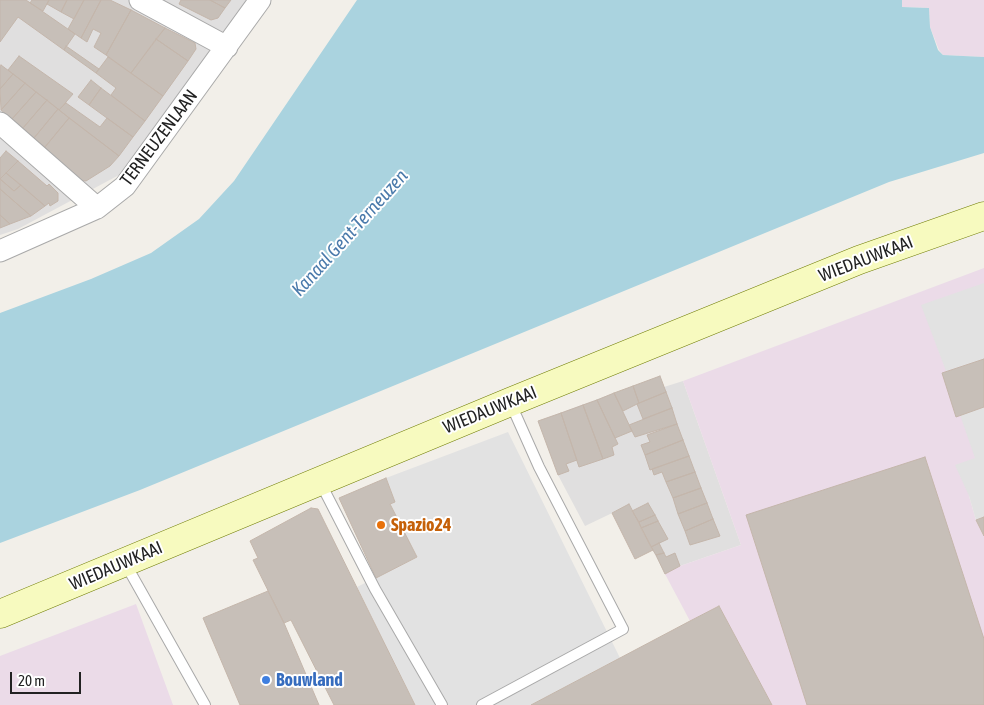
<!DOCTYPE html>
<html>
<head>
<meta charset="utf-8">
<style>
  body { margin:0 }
  #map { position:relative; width:984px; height:705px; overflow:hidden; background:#f2efe9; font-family:"Asap Condensed",sans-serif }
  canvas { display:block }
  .scale { position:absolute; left:10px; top:672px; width:71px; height:22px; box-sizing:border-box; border:2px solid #222; border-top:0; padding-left:6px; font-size:15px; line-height:18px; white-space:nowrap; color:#222; -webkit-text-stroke:4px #fff; paint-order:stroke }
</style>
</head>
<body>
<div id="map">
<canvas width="984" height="705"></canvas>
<div class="scale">20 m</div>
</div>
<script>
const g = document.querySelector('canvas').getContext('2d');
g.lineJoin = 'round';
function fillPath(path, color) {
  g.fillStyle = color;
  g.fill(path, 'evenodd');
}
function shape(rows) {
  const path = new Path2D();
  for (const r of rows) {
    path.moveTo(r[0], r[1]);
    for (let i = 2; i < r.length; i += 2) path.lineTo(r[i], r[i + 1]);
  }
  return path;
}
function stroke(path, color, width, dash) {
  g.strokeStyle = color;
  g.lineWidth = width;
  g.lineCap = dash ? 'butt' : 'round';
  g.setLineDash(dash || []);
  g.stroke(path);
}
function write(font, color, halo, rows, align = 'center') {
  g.font = font + ' "Asap Condensed",sans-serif';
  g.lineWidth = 4;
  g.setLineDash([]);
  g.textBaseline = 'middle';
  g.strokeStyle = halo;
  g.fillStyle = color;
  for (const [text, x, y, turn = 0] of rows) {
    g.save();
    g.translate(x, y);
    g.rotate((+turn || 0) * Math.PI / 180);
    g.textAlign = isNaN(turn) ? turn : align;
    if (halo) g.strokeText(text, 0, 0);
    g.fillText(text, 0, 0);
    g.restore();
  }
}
fillPath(shape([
  [0,0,247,0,119,175,18,229,0,235],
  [660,376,664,387,683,381,741,545,680,566,665,574,629,505,585,526,558,475,538,421]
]), '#e0dfdf');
fillPath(shape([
  [902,0,984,0,984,57,943,55,939,50,930,27,929,8,902,7],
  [984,268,984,455,969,496,976,520,984,536,984,705,772,705,719,606,690,621,665,574,680,566,741,545,683,381],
  [136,604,173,705,0,705,0,656]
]), '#ebdbe8');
fillPath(shape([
  [984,283,984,359,946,371,921,305],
  [984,407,984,517,976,520,969,496,955,465,975,458,960,415],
  [508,432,620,658,531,705,415,705,357,587,417,557,390,504,395,502,386,478]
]), '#e2e2e2');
fillPath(shape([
  [357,0,902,0,902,7,929,8,930,27,938,50,943,55,984,57,984,153,889,182,140,490,0,543,0,313,91,279,151,253,199,219,234,181]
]), '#aad3df');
const building = shape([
  [0,0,26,0,75,34,64,50,18,17,0,42,0,0],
  [32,0,49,0,43,11,30,3,32,0],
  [49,0,67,0,61,12,47,4,49,0],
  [67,0,84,0,74,19,61,12,67,0],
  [84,0,101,0,81,38,68,29,84,0],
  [101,0,110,0,131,10,106,55,94,47,101,33,93,29,87,42,81,38,101,0],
  [181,0,210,0,225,8,218,18,211,20,179,4,181,0],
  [210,0,231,0,225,8,210,0],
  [131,10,165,28,131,73,106,55,131,10],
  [165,28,195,43,196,49,188,61,156,39,165,28],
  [156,39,188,61,163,96,131,73,156,39],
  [66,46,99,69,96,73,64,50,66,46],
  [19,56,73,94,59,110,8,70,19,56],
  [108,57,163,96,145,121,111,95,116,88,96,73,108,57],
  [1,65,13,74,0,89,0,67,1,65],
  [13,74,25,83,1,110,0,89,13,74],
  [91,80,101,88,89,105,78,97,91,80],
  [25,83,36,92,12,119,1,110,25,83],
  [101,88,145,121,133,137,89,105,101,88],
  [36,92,47,100,23,128,12,119,36,92],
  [47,100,58,109,34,138,23,128,47,100],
  [66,103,100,127,107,118,133,137,119,156,59,110,66,103],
  [58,109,69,118,45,147,34,138,58,109],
  [69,118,119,156,110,166,86,181,79,180,46,152,48,150,45,147,69,118],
  [6,151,18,161,0,179,0,158,6,151],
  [18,161,47,186,49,184,58,193,58,201,50,206,49,203,45,206,6,173,18,161],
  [6,173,21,185,14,191,0,179,6,173],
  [0,179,14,191,21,185,45,206,31,216,0,189,0,179],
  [0,189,31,216,10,224,0,215,0,189],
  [0,215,10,224,0,228,0,215],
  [984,359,984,407,956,417,942,373,984,359],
  [660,376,666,392,639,403,633,386,660,376],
  [633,386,639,403,623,411,614,393,633,386],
  [666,392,672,408,643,419,637,404,666,392],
  [614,393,632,431,615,438,597,400,614,393],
  [597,400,618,444,612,447,614,455,603,459,583,405,597,400],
  [583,405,603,459,579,467,561,413,583,405],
  [672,408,677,424,635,437,629,425,672,408],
  [561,413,577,460,566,464,569,471,558,475,538,421,561,413],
  [677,424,683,440,645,455,641,445,650,442,647,435,677,424],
  [683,440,689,456,650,470,645,455,683,440],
  [689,456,695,472,666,482,662,472,654,475,652,469,689,456],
  [925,457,984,639,984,705,807,705,746,515,925,457],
  [695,472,701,488,673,498,666,482,695,472],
  [386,478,395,502,390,504,417,557,376,578,339,498,386,478],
  [701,488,707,503,678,514,673,498,701,488],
  [648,503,655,515,639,522,632,511,648,503],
  [707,503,713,519,685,531,678,514,707,503],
  [629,504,653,550,635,559,612,513,629,504],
  [311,508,318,509,415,705,334,705,291,620,284,623,253,560,258,558,250,541,311,508],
  [655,515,658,521,641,528,639,522,655,515],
  [984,517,984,536,976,520,984,517],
  [713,519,720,536,690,545,685,531,713,519],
  [658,521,668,539,651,547,641,528,658,521],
  [659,543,664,553,656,555,651,547,659,543],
  [664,553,666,557,675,553,680,566,665,574,656,555,664,553],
  [268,591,284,623,319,705,240,705,203,618,268,591],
  [719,606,772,705,531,705,690,621,719,606]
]);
fillPath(building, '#c7bfb8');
stroke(building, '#c4b6ab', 1);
const service = shape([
  [320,482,375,589,442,705],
  [125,563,205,705],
  [482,705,623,629,539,467,510,402]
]);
const minor = shape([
  [140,0,227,47],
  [0,123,97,208],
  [0,251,97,208,125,186,260,0]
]);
const secondary = shape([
  [0,614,510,402,859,260,984,216]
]);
stroke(service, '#a9a9a9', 12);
stroke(minor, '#a9a9a9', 23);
stroke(secondary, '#707d05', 29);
stroke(service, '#fff', 10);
stroke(minor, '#fff', 21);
stroke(secondary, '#f7fabf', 28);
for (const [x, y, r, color] of [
  [381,525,5,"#e8710a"],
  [266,680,5,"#3f7fe0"]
]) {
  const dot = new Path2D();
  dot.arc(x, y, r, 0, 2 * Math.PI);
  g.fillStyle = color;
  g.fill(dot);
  stroke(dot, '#fff', 2);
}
write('18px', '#222', '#fff', [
  ["TERNEUZENLAAN",159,138,-53],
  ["WIEDAUWKAAI",866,259,-21],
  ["WIEDAUWKAAI",490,410,-22],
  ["WIEDAUWKAAI",116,566,-23]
]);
write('bold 18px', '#c56008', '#fff', [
  ["Spazio24",391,525]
], 'left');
write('bold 18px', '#366cbe', '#fff', [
  ["Bouwland",276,680]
], 'left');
write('italic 19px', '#4a7aab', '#fff', [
  ["Kanaal Gent-Terneuzen",350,233,-48]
]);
</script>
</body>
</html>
